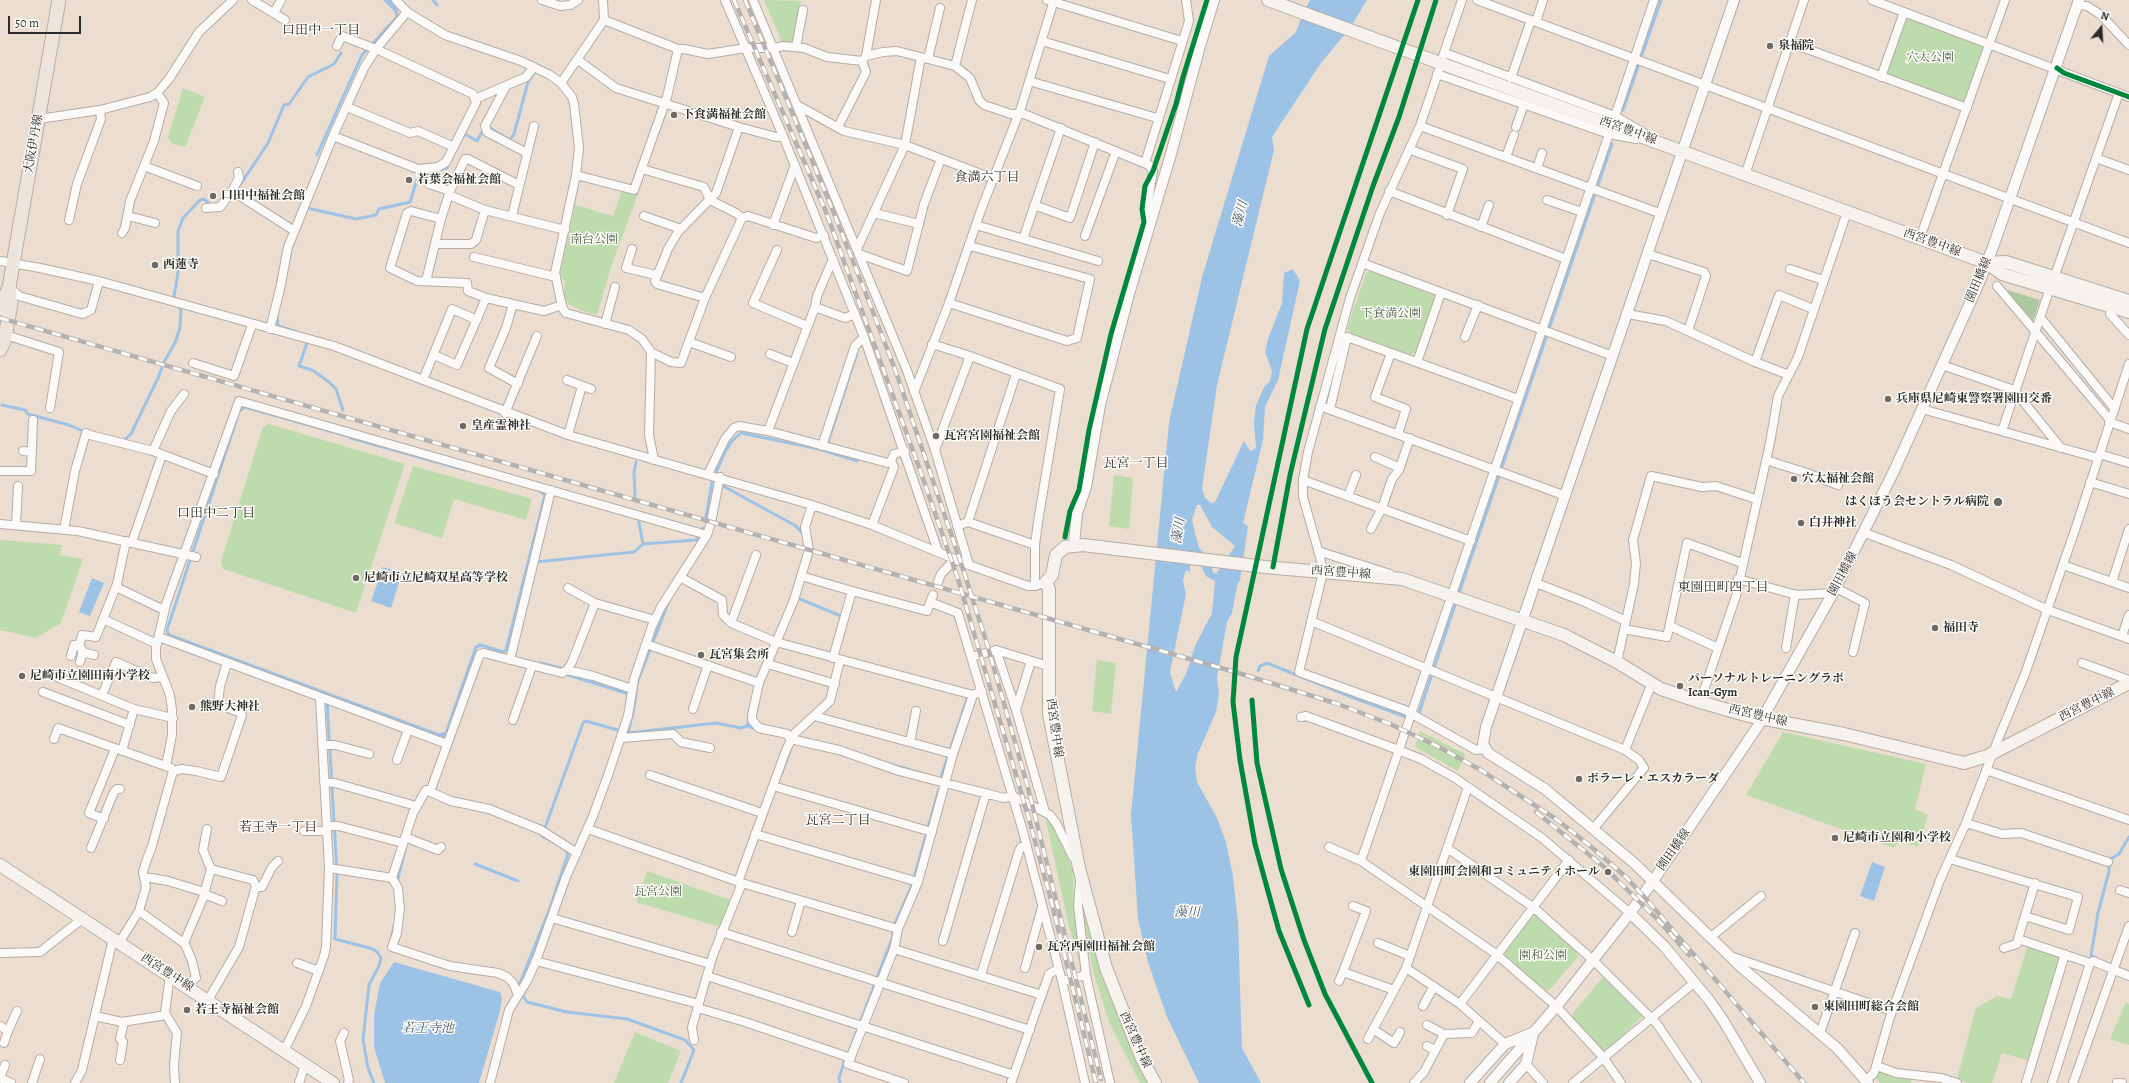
<!DOCTYPE html>
<html>
<head>
<meta charset="utf-8">
<style>
  body { margin:0 }
  #map { position:relative; width:2129px; height:1083px; overflow:hidden; background:#ebded1; font-family:Alegreya,serif }
  canvas { display:block }
  .north { position:absolute; left:2081px; top:8px; width:40px; height:40px; -webkit-text-stroke:3px #fdfcf7; paint-order:stroke; rotate:18deg; font-size:11px; font-weight:700; line-height:16px; text-align:center; color:#2b2b2b }
  .north::after { content:''; display:block; margin:auto; width:14px; height:18px; background:#2b2b2b; clip-path:polygon(50% 0,100% 100%,50% 72%,0 100%) }
  .scale { position:absolute; left:8px; top:16px; width:73px; height:18px; box-sizing:border-box; border:2px solid #2b2b2b; border-top:0; padding-left:5px; font-size:12px; line-height:14px; white-space:nowrap; color:#2b2b2b; -webkit-text-stroke:3px #fdfcf7; paint-order:stroke }
</style>
</head>
<body>
<div id="map">
<canvas width="2129" height="1083"></canvas>
<div class="north">N</div>
<div class="scale">50 m</div>
</div>
<script>
const g = document.querySelector('canvas').getContext('2d');
g.lineJoin = 'round';
function fillPath(path, color) {
  g.fillStyle = color;
  g.fill(path, 'evenodd');
}
function shape(rows) {
  const path = new Path2D();
  for (const r of rows) {
    path.moveTo(r[0], r[1]);
    for (let i = 2; i < r.length; i += 2) path.lineTo(r[i], r[i + 1]);
  }
  return path;
}
function stroke(path, color, width, dash) {
  g.strokeStyle = color;
  g.lineWidth = width;
  g.lineCap = dash ? 'butt' : 'round';
  g.setLineDash(dash || []);
  g.stroke(path);
}
function write(font, color, halo, rows, align = 'center') {
  g.font = font + ' Alegreya,"Noto Serif JP",serif';
  g.lineWidth = 3;
  g.setLineDash([]);
  g.textBaseline = 'middle';
  g.strokeStyle = halo;
  g.fillStyle = color;
  for (const [text, x, y, turn = 0] of rows) {
    g.save();
    g.translate(x, y);
    g.rotate((+turn || 0) * Math.PI / 180);
    g.textAlign = isNaN(turn) ? turn : align;
    if (halo) g.strokeText(text, 0, 0);
    g.fillText(text, 0, 0);
    g.restore();
  }
}
fillPath(shape([
  [764,0,801,1,794,43,782,42],
  [1908,17,1982,45,1983,49,1965,100,1961,102,1886,73,1905,18],
  [183,88,205,97,185,147,171,143,168,137],
  [622,189,638,194,612,264,597,315,580,310,567,303,564,294,565,283,560,273,575,205,613,216],
  [1370,271,1434,295,1435,299,1416,352,1411,355,1350,333,1347,329,1366,273],
  [269,424,405,464,356,613,223,569,221,561,263,427],
  [413,466,532,499,526,520,454,499,442,538,394,523],
  [1114,475,1133,478,1129,529,1109,526],
  [0,540,62,545,60,555,83,559,61,623,36,638,0,630],
  [1097,660,1116,663,1111,714,1092,711],
  [1420,731,1465,754,1458,771,1415,747],
  [1783,732,1926,764,1915,809,1928,815,1918,847,1900,840,1894,848,1746,795],
  [1045,816,1050,820,1073,870,1074,907,1081,968,1069,927],
  [647,871,730,900,720,927,636,902],
  [1086,914,1151,1083,1140,1083,1109,1022,1093,971,1083,917],
  [1532,914,1537,915,1575,949,1578,957,1549,990,1543,991,1505,957,1504,951],
  [2028,945,2061,956,2030,1061,2002,1053,1992,1083,1966,1083,1957,1079,1976,1008,1997,996,2011,999],
  [1603,977,1642,1016,1609,1050,1603,1051,1572,1021,1573,1013],
  [2126,1002,2129,1004,2129,1045,2110,1039],
  [635,1032,681,1051,668,1083,614,1083],
  [1880,1070,1912,1078,1911,1083,1880,1083,1875,1077]
]), '#bddbad');
fillPath(shape([
  [2008,290,2040,300,2033,321,2008,293]
]), '#adc9a1');
fillPath(shape([
  [1310,0,1367,0,1350,28,1321,63,1272,137,1274,150,1217,385,1202,488,1205,498,1211,503,1215,502,1244,441,1250,451,1256,448,1254,423,1256,406,1264,387,1270,381,1272,371,1265,352,1268,339,1282,303,1284,273,1293,269,1300,281,1278,380,1265,407,1263,440,1243,523,1248,526,1240,580,1237,586,1232,613,1227,622,1217,678,1219,694,1216,712,1198,753,1195,767,1197,782,1217,818,1226,842,1233,876,1238,923,1242,1048,1261,1083,1199,1083,1167,1017,1148,962,1138,919,1131,815,1169,422,1202,277,1269,56,1296,32,1303,13],
  [1197,505,1200,505,1212,527,1235,546,1216,574,1213,572,1208,557,1199,548,1197,541,1192,520],
  [1195,561,1199,563,1206,576,1215,581,1212,613,1195,646,1186,674,1176,692,1170,672,1186,594,1183,581,1185,572,1187,570,1190,572,1190,566],
  [383,567,402,573,391,608,371,601],
  [92,578,104,583,90,616,79,612],
  [1872,862,1885,867,1874,901,1860,896],
  [394,962,500,992,502,998,500,1011,479,1083,385,1083,374,1047,374,1015,380,983]
]), '#9cc3e5');
stroke(shape([
  [389,0,397,9],
  [433,0,437,5],
  [1623,110,1661,0],
  [463,137,465,134,477,141,482,132,490,128,510,140,514,134,528,82,534,73],
  [317,155,362,55,397,17,396,11,385,0],
  [438,170,447,168,449,163],
  [240,185,268,143,284,105,289,104,308,77,334,64,341,53],
  [306,211,307,208,356,219,376,215,379,209,410,202,419,173,423,172],
  [277,315,278,326,297,332],
  [308,340,299,366,312,370,329,382,336,389,343,410],
  [2,405,25,410,28,414,69,425,85,432],
  [239,411,245,407,351,437],
  [237,418,167,630,169,635,439,735,443,734],
  [351,438,465,470],
  [122,442,131,434,158,378,164,362,175,343,180,328,181,311,174,296,178,273,178,231,183,218,200,200,204,199,212,206],
  [827,445,857,353],
  [723,486,796,526,803,534],
  [635,497,634,472,636,462],
  [706,517,712,482,725,452,732,441,741,433,819,449,857,461],
  [638,518,643,544],
  [535,562,634,552,643,544,696,540,703,528],
  [1458,596,1612,144],
  [795,597,841,616,840,618],
  [540,663,561,668,568,675,632,695],
  [1258,671,1260,666,1267,663,1354,698,1409,718],
  [327,701,337,873,335,939,373,949,377,952,381,958,379,966,369,985,363,1040,368,1068,374,1083],
  [1418,716,1456,602],
  [749,718,747,726,757,729],
  [628,733,634,708,637,683,669,601],
  [444,742,443,734,446,733,476,647,481,645,503,652,506,650,545,495,540,491],
  [893,765,921,773],
  [782,773,791,748],
  [941,782,942,774,968,696],
  [555,843,542,836,583,723,586,721,628,733,716,723,741,728,747,726],
  [475,864,518,881],
  [397,883,405,850],
  [391,940,394,926],
  [2098,959,2091,956,2098,913,2109,871,2109,860,2119,854,2129,837],
  [518,988,550,908,568,854,565,849],
  [521,993,527,1002,567,1012,627,1019,685,1040,694,1050,681,1083],
  [850,1049,893,936,892,930,912,885,939,789],
  [840,1083,839,1078,845,1060]
]), '#9cc3e5', 3);
const minor = shape([
  [252,0,285,20],
  [396,0,407,12,445,35,521,61,550,75,561,83,572,97,574,104,579,148,576,175,555,273,560,297,563,309,566,313,629,330,642,339,651,352,649,435,654,460],
  [542,0,560,6,570,5,578,0],
  [725,0,783,136,864,337,938,551],
  [753,0,906,368,935,450,969,565],
  [1047,0,1182,41],
  [1477,0,2129,243],
  [1872,0,2129,97],
  [2078,5,2087,6,2101,15,2129,45],
  [274,13,281,0],
  [604,20,678,49,684,49,708,54,746,48,774,48,783,46,804,48,827,57,862,61],
  [1536,22,1543,0],
  [1042,41,1170,79],
  [1791,43,1967,108],
  [796,47,803,10],
  [1445,53,1615,116,1644,133],
  [866,56,883,52,897,51,955,66,970,78,979,100,984,105,1011,114,1024,114,1149,165,1153,171,1147,207,1151,222],
  [1443,56,1462,0],
  [928,59,940,8],
  [578,60,616,88,739,127,776,137,783,136],
  [955,66,972,0],
  [1439,70,1420,126,1380,213,1350,298,1308,452,1303,480,1303,497,1320,557,1323,572,1299,672,1405,710,1476,750,1485,749],
  [1437,74,1609,134,1636,139],
  [1881,77,1904,12],
  [1511,78,1531,20],
  [1029,81,1157,118],
  [561,83,604,20,603,0],
  [505,88,485,126,487,132,527,153],
  [475,99,526,77,534,67],
  [797,105,844,131,905,145,994,179],
  [347,107,410,133,418,131,454,147],
  [1615,116,1654,0],
  [39,119,100,110,150,97,157,93,169,79,199,32,233,0],
  [1420,126,1662,214],
  [838,127,866,72,862,61,866,56,876,0],
  [1516,127,1524,104],
  [333,136,418,169,438,167,446,162,476,103,473,94,376,49,342,36,337,46],
  [1411,150,1463,169,1447,215],
  [1506,157,1514,135],
  [2096,158,2129,170],
  [1145,163,1189,21,1186,0],
  [144,166,197,186],
  [642,169,704,187,710,200,736,213,742,218,748,216,816,238,824,235],
  [1537,169,1542,153],
  [238,172,239,178,232,191,293,230],
  [576,175,634,190,667,97,678,49],
  [1745,175,1804,0],
  [429,184,450,191],
  [1389,191,1566,259],
  [449,195,485,210,565,230],
  [1547,200,1582,212],
  [1034,205,1070,218,1095,142],
  [206,208,220,207,232,191],
  [874,213,919,224],
  [128,216,155,223],
  [512,216,534,126],
  [644,216,681,229],
  [441,219,411,211,407,213,390,268,417,281,467,283,468,291,486,298,544,311,562,305],
  [69,220,77,184,101,119,100,110],
  [773,225,795,165],
  [976,225,1098,261],
  [1481,227,1489,205],
  [122,233,125,228,130,201,154,141,164,103,157,93],
  [1085,236,1116,151],
  [1920,238,2005,0],
  [1023,239,1061,128],
  [435,244,471,244,476,240,485,210],
  [632,249,626,268,656,275],
  [857,249,905,145,921,57],
  [777,250,753,303,807,326],
  [859,254,907,271,924,204,941,159],
  [1648,254,1704,272,1706,276,1688,331],
  [474,257,556,277],
  [0,261,40,268,99,281,334,346,568,435,812,505,872,525,969,565,1028,586,1035,586,1046,582],
  [1362,263,1613,356],
  [1790,269,1823,280],
  [2054,278,2119,93],
  [426,281,441,219,450,191,465,159,468,159,519,185],
  [1997,286,2110,420],
  [9,287,19,296,82,314,91,310,99,281],
  [705,298,657,284,655,281,668,249,678,232,716,193,739,127],
  [949,303,1067,341,1077,338,1090,279,970,246],
  [513,304,506,328,489,368,518,384],
  [2111,306,2110,314,2129,335],
  [815,307,845,318,855,314],
  [1628,314,1666,321,1755,362,1789,375],
  [2040,317,2114,408],
  [605,324,615,287],
  [270,329,280,289,288,247,333,136,364,68,376,49,407,12],
  [6,335,59,352,50,408],
  [1465,337,1478,305],
  [689,342,731,357],
  [932,344,970,356,1060,389,1038,522,1035,545,1035,586],
  [651,352,671,362,681,363,705,298,742,218],
  [1391,353,1375,397,1406,409,1398,434],
  [770,354,793,363],
  [434,355,457,365,486,298],
  [1417,362,1441,293],
  [1755,362,1779,295,1813,309],
  [193,363,234,376,252,325],
  [1942,365,2014,390,2061,448],
  [423,380,452,309,477,320],
  [567,380,591,389],
  [914,392,949,303,981,210,1021,108,1054,0],
  [1320,406,1566,496],
  [1330,409,1347,337,1518,399],
  [1922,409,2098,458],
  [505,413,537,336],
  [2109,422,2129,429],
  [768,431,815,307,817,296,833,259],
  [2002,431,2050,288],
  [86,434,153,451,214,474],
  [568,435,582,386],
  [822,446,855,346,864,337],
  [935,450,970,356],
  [23,451,32,452],
  [153,451,171,411,184,394],
  [2099,454,2129,463],
  [1375,457,1400,468],
  [1766,460,1807,473,1838,485],
  [0,471,31,471,33,420],
  [708,474,725,439,734,428,739,426,768,431,888,463,891,461,894,454,905,451],
  [1303,480,1471,541],
  [2090,482,2129,494],
  [1348,496,1356,475],
  [968,522,1035,545],
  [0,524,78,531,196,557],
  [16,525,18,486],
  [872,525,894,467,891,461],
  [957,526,968,522,1016,374],
  [1371,529,1382,508,1392,479,1399,470,1410,438],
  [64,530,75,471,86,433],
  [1865,533,1951,565,2048,610,2129,639],
  [132,542,162,455],
  [1318,551,1390,574],
  [2063,565,2129,588],
  [801,576,852,591],
  [680,577,722,600,723,615,731,623,776,642,973,695],
  [1738,579,1797,595,1833,593],
  [938,582,941,574,955,559],
  [2112,582,2129,529],
  [1536,583,1585,602,1626,621],
  [116,587,164,610],
  [568,588,595,603,655,620],
  [1836,588,1865,603,1853,652],
  [930,602,958,613,1022,828,1062,981,1085,1083],
  [103,619,157,644],
  [1311,621,1625,750,1639,760,1644,768,1594,828],
  [731,623,756,555],
  [1670,626,1718,648],
  [1624,629,1667,637,1687,543,1742,563],
  [2122,636,2129,615],
  [159,637,447,744],
  [646,644,759,683],
  [79,646,83,651,80,662],
  [1786,648,1795,594],
  [996,650,1016,710,1031,661],
  [82,652,94,655],
  [71,656,74,645,79,646,82,635,96,637,117,584,126,541],
  [972,657,996,650,1048,666],
  [833,658,852,591,927,611,933,595],
  [510,660,551,490],
  [1617,662,1634,584,1636,563,1633,540,1651,476,1702,487,1716,486,1756,499],
  [2082,663,2129,680],
  [768,664,835,684],
  [567,670,593,676,632,689],
  [59,678,134,709,122,751],
  [43,692,130,725],
  [102,695,116,662,153,678,163,677],
  [1700,702,1736,596,1770,443,1778,396,1798,357,1847,212],
  [134,709,173,718],
  [693,709,708,665],
  [1016,710,1045,812],
  [814,716,953,754],
  [1301,717,1306,716,1388,746,1421,759,1455,778,1542,838,1630,913],
  [513,720,532,666],
  [621,738,673,734,681,742,710,748],
  [54,739,58,728,171,768,173,771,152,846,146,862,143,872,146,887,139,911,119,943],
  [791,740,787,734,759,728,752,720,752,715,759,683,794,600,809,550,805,527,812,505],
  [791,740,792,736,830,701,840,660],
  [910,742,916,711],
  [322,745,335,745,369,754],
  [1625,750,1652,683],
  [397,760,408,730],
  [166,766,172,735,172,710,170,695,156,659,156,648,166,604,239,401,707,535],
  [1986,770,2129,820],
  [173,771,182,769,196,771,221,777,242,715,241,713,218,704,220,686,227,663],
  [650,775,762,813],
  [324,782,335,783,416,806],
  [773,786,932,832],
  [430,792,480,654,484,653,562,673,567,670,572,662,595,603],
  [104,819,89,813,115,749],
  [1966,823,2002,834,2021,833,2108,862],
  [327,826,338,826,403,843],
  [588,829,742,883,898,929],
  [304,831,327,831],
  [755,834,918,882],
  [405,837,438,850,441,847],
  [1329,847,1361,861,1496,954,1556,1006,1603,1057,1621,1083],
  [91,848,114,792,117,789,120,789],
  [1447,848,1533,907,1593,960,1657,1024,1697,1083],
  [1950,859,2078,897,2069,930,2025,916],
  [1361,861,1609,134],
  [329,868,392,878,413,813,426,790,451,801,489,809,541,830,577,853],
  [145,877,168,881,204,892],
  [392,878,398,888,400,909,397,933,392,947,450,966,498,973,507,977,513,983,518,995],
  [1080,881,1078,906,1086,975,1110,1083],
  [738,882,786,750,791,740,795,740,839,750,899,771,945,783,1004,798,1013,796,1050,815,1056,823,1073,857],
  [2035,883,2018,939,2090,963,2093,961,2129,976],
  [256,886,262,887,272,867,278,861],
  [2120,890,2129,893],
  [204,894,222,901],
  [1353,906,1366,911,1343,972,1394,990],
  [139,911,185,944,192,961,196,978,185,985],
  [552,918,710,964],
  [721,932,1030,1030],
  [792,932,801,901],
  [1711,937,1761,896],
  [943,941,986,793],
  [184,943,203,898,211,869,203,850,207,829],
  [1378,943,1410,956],
  [2004,948,2017,944,2018,939],
  [894,949,1042,995],
  [0,953,40,952,82,919],
  [1730,956,1892,1011],
  [536,961,699,1004],
  [297,963,319,971],
  [1025,968,1042,907],
  [1406,968,1460,1004,1505,1044],
  [170,975,165,1013,177,1033,174,1065,175,1083],
  [981,975,1019,851,1021,847,1027,846],
  [707,976,1014,1075],
  [1062,981,1086,975],
  [1339,981,1343,972],
  [208,1000,239,947,256,886,253,880,211,869],
  [1460,1004,1569,860],
  [1423,1006,1434,986],
  [698,1008,745,1022,851,1058],
  [95,1016,122,1022,166,1015],
  [1427,1025,1444,1034],
  [0,1026,8,1031,17,1011],
  [1373,1029,1394,1043,1400,1032],
  [344,1033,340,1041,349,1080,348,1083],
  [1820,1033,1855,933],
  [1368,1039,1406,968,1468,787],
  [694,1040,692,1027,713,955,742,883],
  [4,1043,8,1031],
  [1427,1046,1434,1050],
  [284,1051,306,1006,324,956,326,947,329,868,320,699],
  [120,1060,123,1042,120,1039,124,1022],
  [1526,1064,1543,1083],
  [1877,1066,1896,1073,1941,1078,1957,1083],
  [0,1078,5,1065],
  [0,1078,11,1083],
  [1866,1080,1874,1073,1890,1017,1940,880,1966,823,1999,737,2025,674,2075,530,2129,364],
  [32,1083,40,1059],
  [75,1083,82,1070,113,939],
  [299,1083,305,1065],
  [490,1083,509,1010,527,981,536,961,566,877,593,816,607,778,628,716,634,679,652,626,661,607,707,535,711,522,720,477],
  [904,1083,848,1064,894,949,898,929,918,882,953,754,973,695,982,691],
  [1011,1083,1049,974,1058,969],
  [1414,1083,1424,1072,1444,1034,1472,1033,1479,1021],
  [1573,1083,1695,982],
  [2026,1083,2065,954],
  [2052,1083,2090,963],
  [2073,1083,2129,926],
  [2117,1083,2122,1083]
]);
const tertiary = shape([
  [1734,0,1486,727,1483,744,1488,753,1545,789,1634,863,1741,967,1837,1048,1868,1083],
  [1074,544,1077,513,1086,487,1100,405,1129,294,1171,154,1200,46,1214,0],
  [1630,913,1664,946,1709,1000,1723,1020,1760,1083],
  [1470,1083,1505,1044,1532,1033],
  [1490,1083,1560,1002,1630,913,1653,881,1758,726,1833,593,1894,471,1979,283,1993,247,2079,0],
  [1509,1083,1526,1064,1533,1034]
]);
const secondary = shape([
  [1268,0,1987,263,2002,274,2129,312],
  [1987,263,2006,262,2129,301],
  [0,865,333,1083],
  [1155,1083,1142,1059,1106,968,1079,868,1049,714,1049,589,1046,582,1052,575,1056,555,1065,547,1083,545,1265,567,1402,579,1564,635,1617,662,1661,689,1700,702,1749,716,1844,734,1964,763,1987,756,2129,683]
]);
const primary = shape([
  [0,309,9,287,59,0],
  [0,350,4,342,11,304,9,289]
]);
stroke(minor, '#b5aca4', 10);
stroke(tertiary, '#b5aca4', 12);
stroke(secondary, '#b5aca4', 14);
stroke(primary, '#b5aca4', 15);
stroke(minor, '#fcfaf8', 8);
stroke(tertiary, '#fcfaf8', 10);
stroke(secondary, '#f6f2ed', 12);
stroke(primary, '#ede4dc', 13);
const rail = shape([
  [734,0,826,212,920,470,958,579,1029,819,1052,904,1096,1083],
  [745,0,829,201,868,299,896,372,964,572,987,644,1027,784,1101,1079],
  [0,318,1242,674,1338,704,1390,724,1437,746,1479,769,1556,819,1588,844,1626,877,1648,901,1804,1083],
  [1536,812,1603,866,1659,921,1689,955]
]);
stroke(rail, '#b4b2b0', 4.5);
stroke(rail, '#fdfcf7', 3, [9]);
stroke(shape([
  [2057,68,2064,73,2129,97],
  [1065,537,1070,511,1079,490,1089,430,1111,334,1144,222,1142,209,1145,186,1153,171,1176,104,1183,77,1207,0],
  [1273,567,1290,475,1325,329,1373,186,1399,117,1436,0],
  [1252,700,1257,763,1281,869,1304,940,1325,994,1372,1083],
  [1309,1005,1279,931,1255,844,1240,760,1233,702,1236,657,1307,329,1418,0]
]), '#00873e', 5);
for (const [x, y, r, color] of [
  [1770,46,4,"#6e6a65"],
  [674,115,4,"#6e6a65"],
  [409,180,4,"#6e6a65"],
  [213,196,4,"#6e6a65"],
  [155,265,4,"#6e6a65"],
  [1888,399,4,"#6e6a65"],
  [463,426,4,"#6e6a65"],
  [936,436,4,"#6e6a65"],
  [1794,479,4,"#6e6a65"],
  [1998,502,5,"#6e6a65"],
  [1801,523,4,"#6e6a65"],
  [356,578,4,"#6e6a65"],
  [1935,628,4,"#6e6a65"],
  [701,655,4,"#6e6a65"],
  [22,676,4,"#6e6a65"],
  [1680,686,4,"#6e6a65"],
  [192,707,4,"#6e6a65"],
  [1579,779,4,"#6e6a65"],
  [1835,838,4,"#6e6a65"],
  [1608,872,4,"#6e6a65"],
  [1039,947,4,"#6e6a65"],
  [1815,1007,4,"#6e6a65"],
  [187,1010,4,"#6e6a65"]
]) {
  const dot = new Path2D();
  dot.arc(x, y, r, 0, 2 * Math.PI);
  g.fillStyle = color;
  g.fill(dot);
  stroke(dot, '#fdfcf7', 1.5);
}
write('bold 12px', '#2b2b2b', '#fdfcf7', [
  ["泉福院",1778,46],
  ["下食満福祉会館",682,115],
  ["若葉会福祉会館",417,180],
  ["口田中福祉会館",221,196],
  ["西蓮寺",163,265],
  ["兵庫県尼崎東警察署園田交番",1896,399],
  ["皇産霊神社",471,426],
  ["瓦宮宮園福祉会館",944,436],
  ["穴太福祉会館",1802,479],
  ["はくほう会セントラル病院",1989,502,"right"],
  ["白井神社",1809,523],
  ["尼崎市立尼崎双星高等学校",364,578],
  ["福田寺",1943,628],
  ["瓦宮集会所",709,655],
  ["尼崎市立園田南小学校",30,676],
  ["パーソナルトレーニングラボ",1688,679],
  ["Ican-Gym",1688,693],
  ["熊野大神社",200,707],
  ["ボラーレ・エスカラーダ",1587,779],
  ["尼崎市立園和小学校",1843,838],
  ["東園田町会園和コミュニティホール",1600,872,"right"],
  ["瓦宮西園田福祉会館",1047,947],
  ["東園田町総合会館",1823,1007],
  ["若王寺福祉会館",195,1010]
], 'left');
write('12px', '#4c5f49', '#fdfcf7', [
  ["穴太公園",1930,58],
  ["南台公園",594,240],
  ["下食満公園",1391,314],
  ["瓦宮公園",658,892],
  ["園和公園",1543,956]
]);
write('12px', '#2b2b2b', '#fdfcf7', [
  ["西宮豊中線",1628,131,20],
  ["大阪伊丹線",34,144,-80],
  ["西宮豊中線",1932,243,20],
  ["園田橋線",1979,280,-67],
  ["西宮豊中線",1341,573,4],
  ["園田橋線",1843,574,-62],
  ["西宮豊中線",2087,705,-27],
  ["西宮豊中線",1758,716,13],
  ["西宮豊中線",1054,728,82],
  ["園田橋線",1674,850,-55],
  ["西宮豊中線",167,973,33],
  ["西宮豊中線",1135,1040,66]
]);
write('13px', '#2b2b2b', '#fdfcf7', [
  ["口田中一丁目",321,31],
  ["食満六丁目",987,178],
  ["瓦宮一丁目",1136,464],
  ["口田中二丁目",216,514],
  ["東園田町四丁目",1723,588],
  ["瓦宮二丁目",838,821],
  ["若王寺一丁目",278,828]
]);
write('italic 13px', '#475c6f', '#fdfcf7', [
  ["藻川",1241,214,-75],
  ["藻川",1179,531,-81],
  ["藻川",1187,913],
  ["若王寺池",428,1029]
]);
</script>
</body>
</html>
